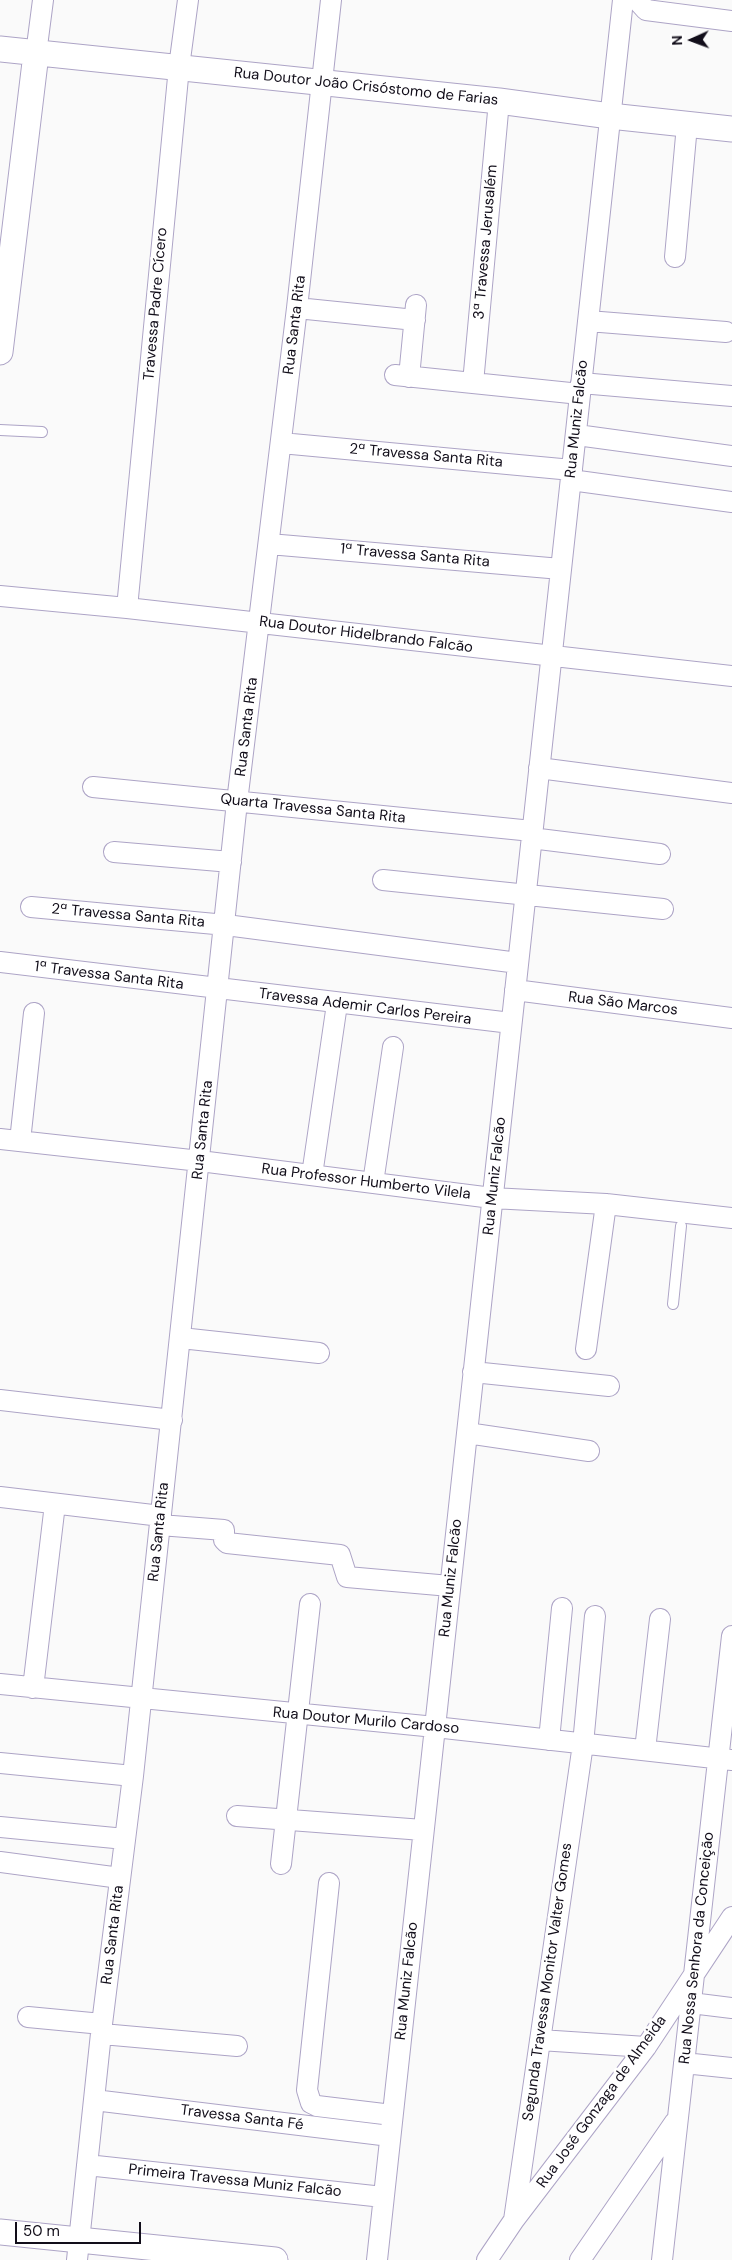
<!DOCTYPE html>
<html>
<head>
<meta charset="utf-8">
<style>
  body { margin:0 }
  #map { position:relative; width:732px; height:2260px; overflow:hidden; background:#fafafa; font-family:"DM Sans",sans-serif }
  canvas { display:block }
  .north { position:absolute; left:667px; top:15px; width:50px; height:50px; -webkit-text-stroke:4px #fff; paint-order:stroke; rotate:268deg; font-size:14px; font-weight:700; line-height:20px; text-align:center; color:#120e1a }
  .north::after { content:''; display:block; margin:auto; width:18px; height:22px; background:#120e1a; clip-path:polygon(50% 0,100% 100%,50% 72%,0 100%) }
  .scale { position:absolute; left:15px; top:2222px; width:126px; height:22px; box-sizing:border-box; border:2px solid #120e1a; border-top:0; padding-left:6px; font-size:15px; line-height:18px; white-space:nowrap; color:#120e1a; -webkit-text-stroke:4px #fff; paint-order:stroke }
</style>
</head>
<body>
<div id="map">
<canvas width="732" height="2260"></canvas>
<div class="north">N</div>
<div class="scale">50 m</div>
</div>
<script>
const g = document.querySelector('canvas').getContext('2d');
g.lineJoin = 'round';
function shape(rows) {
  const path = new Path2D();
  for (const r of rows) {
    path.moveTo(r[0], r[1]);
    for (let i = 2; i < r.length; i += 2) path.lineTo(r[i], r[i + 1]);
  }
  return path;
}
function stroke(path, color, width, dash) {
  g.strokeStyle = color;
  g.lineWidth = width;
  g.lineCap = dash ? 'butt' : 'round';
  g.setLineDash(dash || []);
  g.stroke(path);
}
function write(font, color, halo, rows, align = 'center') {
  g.font = font + ' "DM Sans",sans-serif';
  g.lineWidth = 5;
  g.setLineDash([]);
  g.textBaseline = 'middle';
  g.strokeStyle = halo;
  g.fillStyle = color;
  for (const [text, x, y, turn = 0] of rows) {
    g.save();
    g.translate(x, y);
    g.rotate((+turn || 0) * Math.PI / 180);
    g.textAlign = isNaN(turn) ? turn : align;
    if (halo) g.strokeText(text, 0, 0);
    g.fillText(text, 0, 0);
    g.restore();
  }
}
const service = shape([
  [0,430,42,432],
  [673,1304,681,1226]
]);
const minor = shape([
  [637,0,646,10,732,21],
  [36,54,43,0],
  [675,257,687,125],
  [297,308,415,320],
  [588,321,726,332],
  [395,375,580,394],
  [409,377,416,305],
  [473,383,499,101],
  [581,383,732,396],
  [577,435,732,456],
  [281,443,572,470],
  [571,480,732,502],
  [269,544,561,569],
  [0,596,127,608,732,676],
  [127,608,179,67,188,0],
  [539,768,732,793],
  [93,787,532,831],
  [531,838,660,854],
  [114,852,231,862],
  [383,880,663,909],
  [31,907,226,925,518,963],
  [0,962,511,1023],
  [515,990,732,1018],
  [0,1139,200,1161,492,1198,606,1204,732,1218],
  [20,1141,34,1013],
  [312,1175,337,1004],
  [373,1183,393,1047],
  [181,1338,319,1353],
  [586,1349,606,1204],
  [473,1372,609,1386],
  [0,1400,172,1420],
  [467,1433,589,1451],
  [0,1497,161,1516],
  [160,1525,224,1530,224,1540,227,1543,340,1555,347,1577,450,1586],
  [0,1684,435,1727,732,1760],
  [33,1688,55,1504],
  [549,1740,562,1608],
  [645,1750,660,1619],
  [0,1763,133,1776],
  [237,1816,423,1830],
  [0,1827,125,1839],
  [0,1862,120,1878],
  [281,1864,310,1604],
  [329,1883,307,2090,311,2103,317,2106,392,2115],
  [691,2003,732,2008],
  [28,2017,102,2024],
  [102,2034,237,2046],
  [540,2040,646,2047],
  [684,2063,732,2068],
  [94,2100,390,2136],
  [87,2165,383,2197],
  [514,2220,583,1744,595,1616],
  [77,2260,102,2024,133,1776,237,802,297,308,331,0],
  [377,2260,623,0],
  [487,2260,514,2220,646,2047,732,1917],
  [580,2260,675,2122],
  [662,2260,732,1636]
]);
const tertiary = shape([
  [0,49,499,101,610,116,732,129],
  [0,352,36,54],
  [0,2232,275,2260]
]);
stroke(service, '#ada4c6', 12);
stroke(minor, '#ada4c6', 22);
stroke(tertiary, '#ada4c6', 27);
stroke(service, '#fff', 10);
stroke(minor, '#fff', 20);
stroke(tertiary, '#fff', 25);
write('15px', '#120e1a', '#fff', [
  ["Rua Doutor João Crisóstomo de Farias",366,87,6],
  ["3ª Travessa Jerusalém",486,242,-85],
  ["Travessa Padre Cícero",156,304,-85],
  ["Rua Santa Rita",295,325,-83],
  ["Rua Muniz Falcão",577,419,-84],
  ["2ª Travessa Santa Rita",426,456,5],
  ["1ª Travessa Santa Rita",415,556,5],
  ["Rua Doutor Hidelbrando Falcão",366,635,7],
  ["Rua Santa Rita",247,727,-83],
  ["Quarta Travessa Santa Rita",313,809,6],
  ["2ª Travessa Santa Rita",128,916,5],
  ["1ª Travessa Santa Rita",109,976,7],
  ["Rua São Marcos",623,1004,7],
  ["Travessa Ademir Carlos Pereira",365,1007,7],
  ["Rua Santa Rita",203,1130,-84],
  ["Rua Muniz Falcão",495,1176,-84],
  ["Rua Professor Humberto Vilela",366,1182,7],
  ["Rua Santa Rita",159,1532,-84],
  ["Rua Muniz Falcão",451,1578,-84],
  ["Rua Doutor Murilo Cardoso",366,1721,5],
  ["Rua Santa Rita",113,1935,-83],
  ["Rua Nossa Senhora da Conceição",697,1948,-84],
  ["Rua Muniz Falcão",407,1981,-84],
  ["Segunda Travessa Monitor Valter Gomes",548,1982,-82],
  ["Rua José Gonzaga de Almeida",602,2102,-54],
  ["Travessa Santa Fé",242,2118,7],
  ["Primeira Travessa Muniz Falcão",235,2181,6]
]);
</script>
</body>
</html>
